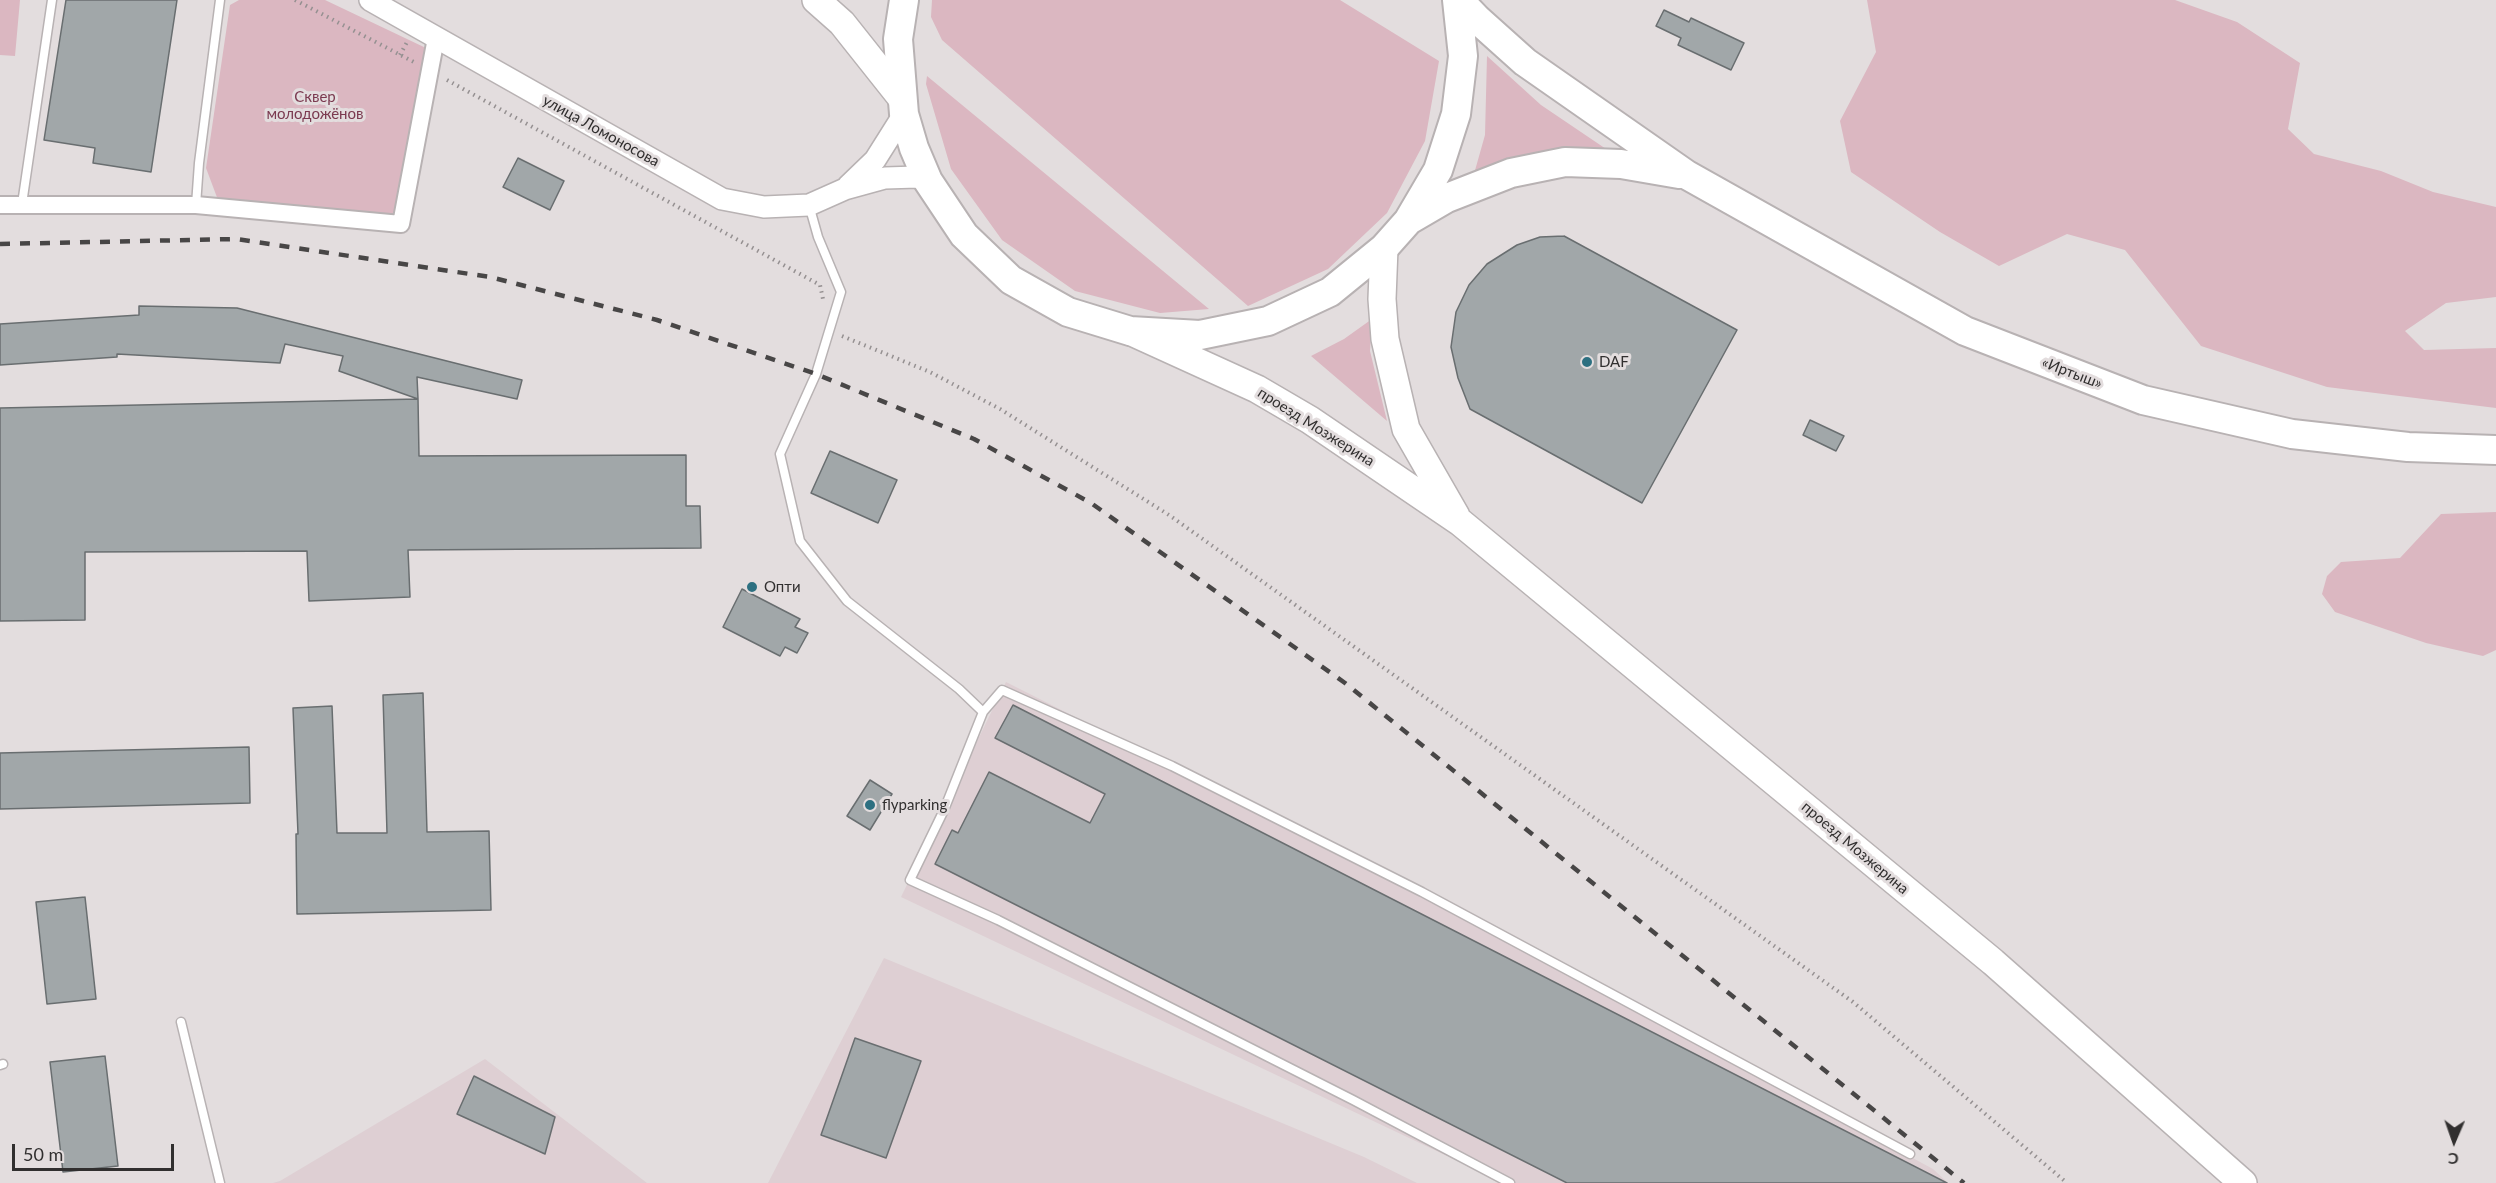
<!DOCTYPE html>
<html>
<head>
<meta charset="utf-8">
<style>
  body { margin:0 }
  #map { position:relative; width:2496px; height:1183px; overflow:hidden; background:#e3ddde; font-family:Lato,sans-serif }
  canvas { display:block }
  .north { position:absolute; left:2424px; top:1111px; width:60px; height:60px; -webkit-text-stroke:4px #e3ddde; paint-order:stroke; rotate:182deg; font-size:16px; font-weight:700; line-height:24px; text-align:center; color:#312f2f }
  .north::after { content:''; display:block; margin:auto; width:21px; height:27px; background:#312f2f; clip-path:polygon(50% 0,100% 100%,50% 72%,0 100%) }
  .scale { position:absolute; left:12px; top:1144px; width:162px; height:27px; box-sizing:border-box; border:3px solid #312f2f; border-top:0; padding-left:8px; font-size:18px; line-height:21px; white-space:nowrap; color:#312f2f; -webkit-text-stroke:4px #e3ddde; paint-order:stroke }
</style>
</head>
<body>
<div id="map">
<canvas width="2496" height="1183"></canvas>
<div class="north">С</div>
<div class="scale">50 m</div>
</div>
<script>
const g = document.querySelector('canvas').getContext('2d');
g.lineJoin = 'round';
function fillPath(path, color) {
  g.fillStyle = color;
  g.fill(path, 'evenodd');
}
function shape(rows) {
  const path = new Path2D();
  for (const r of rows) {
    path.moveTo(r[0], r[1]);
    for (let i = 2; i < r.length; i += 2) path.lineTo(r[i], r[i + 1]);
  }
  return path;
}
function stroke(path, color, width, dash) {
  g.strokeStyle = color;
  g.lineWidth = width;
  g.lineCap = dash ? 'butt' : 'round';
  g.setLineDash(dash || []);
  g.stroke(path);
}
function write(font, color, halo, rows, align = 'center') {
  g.font = font + ' Lato,sans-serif';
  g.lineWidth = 6;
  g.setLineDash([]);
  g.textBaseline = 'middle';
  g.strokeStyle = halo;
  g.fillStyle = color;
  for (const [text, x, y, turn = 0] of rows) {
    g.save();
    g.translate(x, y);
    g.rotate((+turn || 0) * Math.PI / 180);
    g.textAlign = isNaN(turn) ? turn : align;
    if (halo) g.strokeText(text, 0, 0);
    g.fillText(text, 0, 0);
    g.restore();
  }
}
fillPath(shape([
  [1006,682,1422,892,1933,1169,1948,1183,1504,1183,901,897],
  [884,958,1364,1157,1417,1183,768,1183],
  [485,1059,647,1183,273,1183,280,1181]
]), '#decfd3');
fillPath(shape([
  [0,0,20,0,15,56,0,55],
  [239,0,325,0,428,49,394,215,218,200,206,168,230,5],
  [932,0,1340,0,1439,61,1425,141,1387,213,1328,269,1248,306,942,40,931,17],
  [1867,0,2175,0,2237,22,2300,63,2288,129,2314,154,2381,171,2433,192,2496,207,2496,297,2446,303,2405,331,2424,350,2496,348,2496,408,2327,387,2201,346,2125,250,2067,234,1999,266,1940,232,1851,172,1840,121,1876,52],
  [1487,56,1541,105,1612,153,1536,154,1504,160,1474,174,1485,135],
  [927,76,1209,309,1160,313,1075,291,1002,240,951,169,926,84],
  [1372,319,1370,351,1387,421,1311,356,1344,339],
  [2496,512,2496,650,2483,656,2426,643,2335,612,2322,594,2327,576,2341,562,2400,558,2441,514]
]), '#dbb7c1');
const building = shape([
  [66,0,177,0,151,172,93,163,95,148,44,140,66,0],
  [1664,10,1689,22,1691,18,1744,43,1731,70,1678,45,1681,38,1656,26,1664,10],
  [518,158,564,181,550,210,503,187,518,158],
  [1564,236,1737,330,1642,503,1470,409,1458,378,1451,347,1456,312,1469,285,1487,264,1517,245,1540,237,1564,236],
  [139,306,237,308,522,380,517,399,417,377,418,399,339,371,343,356,285,344,280,363,117,354,117,357,0,365,0,324,139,315,139,306],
  [418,399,419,456,686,455,686,506,700,506,701,548,408,550,410,597,309,601,307,551,85,552,85,620,0,621,0,408,418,399],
  [1810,420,1844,436,1836,451,1803,435,1810,420],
  [830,451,897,480,878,523,811,493,830,451],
  [742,589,800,619,795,627,808,633,797,653,785,647,780,656,723,627,742,589],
  [423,693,427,832,489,831,491,910,297,914,296,834,298,834,293,708,332,706,337,833,387,833,383,695,423,693],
  [1013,705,1947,1183,1567,1183,935,864,952,830,958,833,989,772,1090,823,1105,794,995,738,1013,705],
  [249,747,250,803,0,809,0,753,249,747],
  [870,780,892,794,870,830,847,816,870,780],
  [85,897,96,999,47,1004,36,902,85,897],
  [855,1038,921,1061,886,1158,821,1135,855,1038],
  [105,1056,118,1166,63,1172,50,1062,105,1056],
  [474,1076,555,1117,545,1154,457,1114,474,1076]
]);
fillPath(building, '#a1a7a9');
stroke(building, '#696e70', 1.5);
const service = shape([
  [22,204,52,0],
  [196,205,199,163,220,0],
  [809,205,818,237,841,292,816,374,780,454,800,541,847,601,959,689,983,712,944,810,910,880,998,920,1353,1100,1510,1183],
  [983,712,1002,690,1172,766,1422,892,1910,1154],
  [181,1022,220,1183],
  [0,1065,3,1064]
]);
const minor = shape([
  [0,205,196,205,401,224,436,38]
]);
const tertiary = shape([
  [370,0,722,199,764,207,809,205,845,189,885,178,917,177,928,181],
  [848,186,875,160,904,114]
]);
const primary = shape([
  [816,0,842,23,900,96],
  [1384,248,1382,299,1385,339,1406,429,1456,516],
  [1134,333,1257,389,1310,420,1460,522,1993,962,2243,1183]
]);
const trunk = shape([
  [904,0,898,39,904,114,914,148,928,181,964,235,1011,280,1068,312,1130,331,1200,335,1268,321,1330,292,1384,248,1408,221,1438,170,1456,114,1463,56,1457,0],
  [1459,0,1477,19,1525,62,1687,175,1965,331,2143,400,2292,434,2408,447,2496,450],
  [1411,219,1447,198,1511,173,1565,162,1621,164,1679,174]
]);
stroke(service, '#b8b2b3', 11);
stroke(minor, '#b8b2b3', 20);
stroke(tertiary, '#b8b2b3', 24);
stroke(primary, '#b8b2b3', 30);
stroke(trunk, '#b8b2b3', 32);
stroke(shape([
  [295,0,414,62],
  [400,55,407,42],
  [447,80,820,285,823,299],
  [842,336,930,372,1000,409,1169,515,1853,1002,2067,1183]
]), '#959091', 4, [1.5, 4.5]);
stroke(service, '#fff', 8);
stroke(minor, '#fff', 16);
stroke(tertiary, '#fff', 21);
stroke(primary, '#fff', 27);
stroke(trunk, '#fff', 28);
stroke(shape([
  [0,244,236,239,490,277,657,320,816,374,974,439,1091,503,1345,683,1964,1183]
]), '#484646', 4.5, [10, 10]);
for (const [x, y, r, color] of [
  [1587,362,6,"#2d7081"],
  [752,587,6,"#2d7081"],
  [870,805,6,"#2d7081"]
]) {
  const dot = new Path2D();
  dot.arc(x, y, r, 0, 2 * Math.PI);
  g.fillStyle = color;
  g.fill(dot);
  stroke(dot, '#e3ddde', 2);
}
write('15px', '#7b3a50', '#e3ddde', [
  ["Сквер",315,97],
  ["молодожёнов",315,114]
]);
write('15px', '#312f2f', '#e3ddde', [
  ["улица Ломоносова",601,131,29],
  ["«Иртыш»",2072,373,21],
  ["проезд Мозжерина",1316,427,32],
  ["проезд Мозжерина",1855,848,40]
]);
write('15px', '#312f2f', '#e3ddde', [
  ["DAF",1599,362],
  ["Опти",764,587],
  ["flyparking",882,805]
], 'left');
</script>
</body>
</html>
